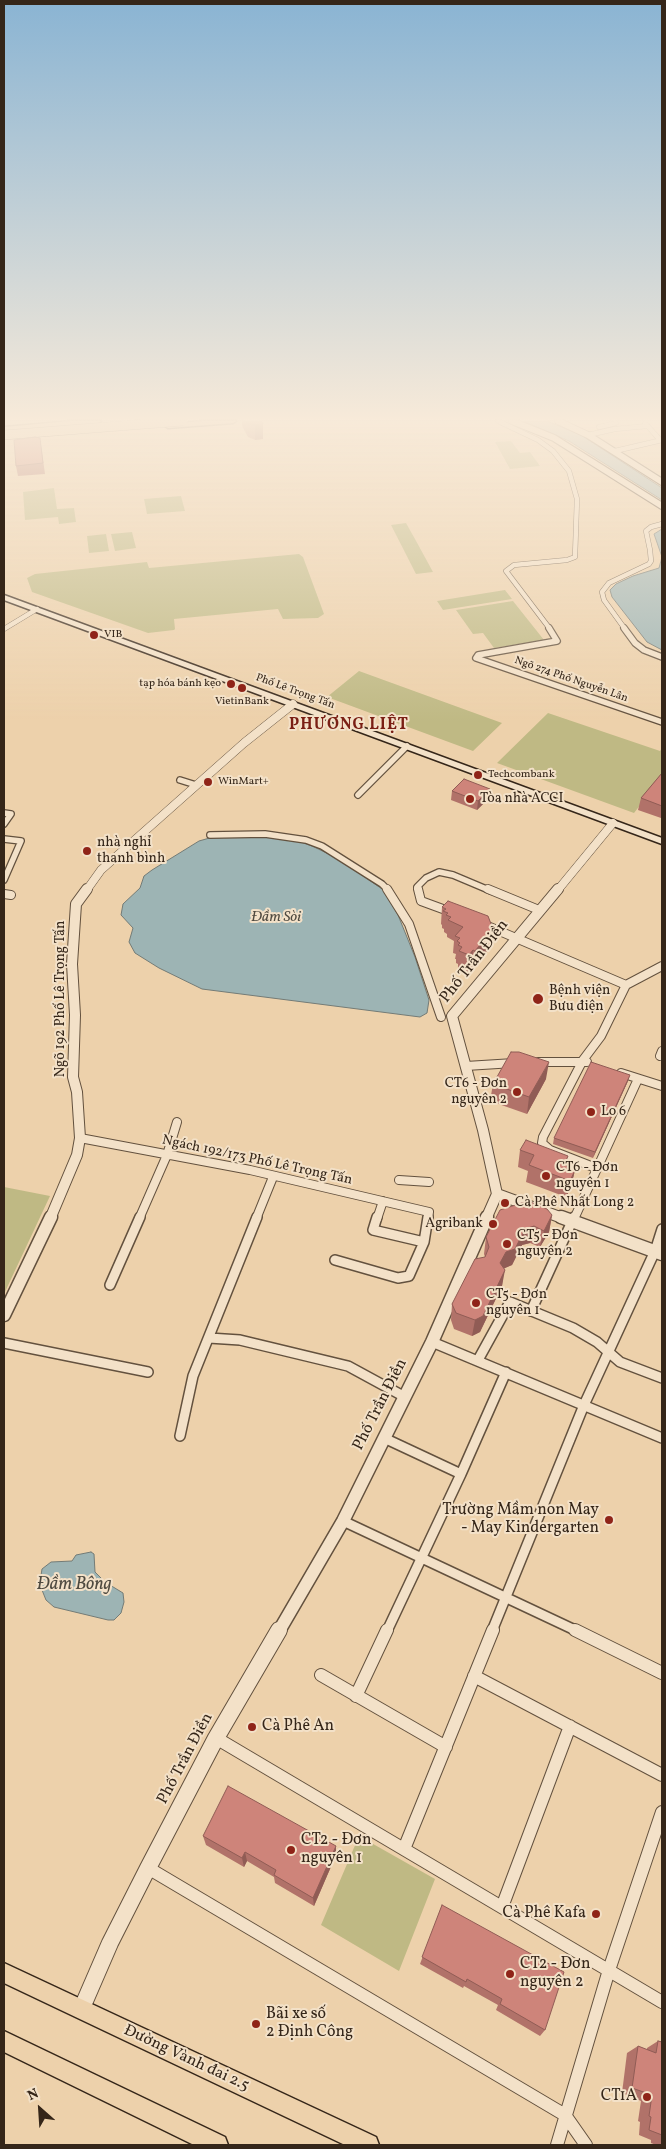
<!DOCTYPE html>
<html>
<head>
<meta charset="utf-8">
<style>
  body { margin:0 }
  #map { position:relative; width:666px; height:2149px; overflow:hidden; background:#edd1ab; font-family:Vollkorn,serif }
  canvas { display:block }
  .frame { position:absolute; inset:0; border:5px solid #352619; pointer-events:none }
  .north { position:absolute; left:15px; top:2084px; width:50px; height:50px; -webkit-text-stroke:4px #f3e1c8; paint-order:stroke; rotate:334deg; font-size:14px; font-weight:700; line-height:20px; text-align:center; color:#352619 }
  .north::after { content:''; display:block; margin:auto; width:18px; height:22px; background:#352619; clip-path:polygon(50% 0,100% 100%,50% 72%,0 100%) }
</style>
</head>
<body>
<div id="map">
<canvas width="666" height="2149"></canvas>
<div class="frame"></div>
<div class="north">N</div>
</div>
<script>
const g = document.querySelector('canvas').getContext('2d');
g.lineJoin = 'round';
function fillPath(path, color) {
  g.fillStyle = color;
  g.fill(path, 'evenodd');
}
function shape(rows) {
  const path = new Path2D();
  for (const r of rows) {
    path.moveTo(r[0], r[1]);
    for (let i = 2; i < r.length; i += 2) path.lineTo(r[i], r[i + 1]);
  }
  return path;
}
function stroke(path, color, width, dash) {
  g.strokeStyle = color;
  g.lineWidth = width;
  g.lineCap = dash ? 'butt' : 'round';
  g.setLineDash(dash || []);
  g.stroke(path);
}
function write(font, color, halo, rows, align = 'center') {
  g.font = font + ' Vollkorn,serif';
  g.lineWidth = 4;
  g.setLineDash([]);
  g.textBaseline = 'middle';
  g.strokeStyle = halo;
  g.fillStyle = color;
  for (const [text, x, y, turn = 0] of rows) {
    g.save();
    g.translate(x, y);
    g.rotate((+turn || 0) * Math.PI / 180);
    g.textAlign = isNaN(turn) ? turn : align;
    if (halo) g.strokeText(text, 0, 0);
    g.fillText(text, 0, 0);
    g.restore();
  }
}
fillPath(shape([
  [511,441,520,453,530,452,540,466,510,469,495,442],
  [54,488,57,509,74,508,76,522,59,524,58,517,25,520,23,492],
  [181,496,185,511,147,514,144,499],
  [406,523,415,539,433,572,416,574,391,525],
  [132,532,136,548,115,551,111,534],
  [106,534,109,551,89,553,87,536],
  [299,554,303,557,324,614,318,618,283,619,278,609,174,619,175,629,174,630,148,633,32,592,27,578,35,574,147,562,149,568],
  [505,590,512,599,443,610,437,601],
  [513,601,544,640,494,648,483,633,473,634,456,610],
  [359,671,502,723,473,751,327,697],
  [548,713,660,751,662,748,662,777,634,813,497,763],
  [4,1187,50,1196,4,1294],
  [359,1836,435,1879,399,1971,321,1925]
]), '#bfb984');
const water = shape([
  [523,421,547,421,581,435,662,488,662,500,569,441,523,421],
  [662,529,662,650,647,642,612,597,610,590,616,584,633,576,659,568,662,557,654,534,662,529],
  [213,837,273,837,295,840,312,846,337,858,385,891,398,915,415,957,429,1000,427,1013,420,1017,202,989,159,968,135,953,129,942,133,928,121,915,123,904,140,888,144,876,152,870,199,841,213,837],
  [91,1552,94,1554,95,1572,105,1582,123,1593,124,1602,121,1613,114,1620,108,1620,54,1607,46,1600,42,1590,40,1582,42,1569,51,1562,72,1561,76,1555,91,1552]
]);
fillPath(water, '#9db4b4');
stroke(water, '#737b76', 1);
const minorFar4 = shape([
  [498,421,538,440,553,451,569,471,577,499,575,557,567,560,514,565,506,571,550,629],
  [645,423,660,440],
  [599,427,616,423],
  [588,435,615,429,647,426],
  [615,451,662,440],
  [4,629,37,609],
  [625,629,604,600,602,592,609,583,649,564,651,561,650,550,646,531,651,527,662,524]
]);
const minorFar3 = shape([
  [549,628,557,641,478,655,476,658,662,722],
  [624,628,635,643,644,650,662,657],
  [180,780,196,785],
  [358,795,407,746],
  [4,813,11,814,4,824],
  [210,835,265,834,306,840,322,846,382,884,389,891],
  [4,839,21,841,4,880],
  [418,891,417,887,426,878,439,872,453,875,491,891]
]);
const minorFar2 = shape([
  [387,889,409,924,441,1017],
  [418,889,421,901,451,912],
  [488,889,539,910],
  [4,894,11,895],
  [483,924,626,985],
  [626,985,662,966],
  [660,1056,662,1051],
  [538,1062,587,1062],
  [466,1066,514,1063],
  [621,1073,662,1086],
  [80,1138,250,1170,429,1212,428,1219],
  [596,1168,550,1150,542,1143,543,1137,583,1060,601,1036,626,985],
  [399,1180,429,1182],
  [139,1219,167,1155,177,1122],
  [256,1219,273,1177],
  [377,1219,383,1201],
  [574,1219,638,1079]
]);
const minorFar1 = shape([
  [377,1217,373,1230,424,1242],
  [335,1260,398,1278,409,1276,424,1242,428,1217],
  [110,1285,140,1217],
  [531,1311,574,1217],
  [209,1338,240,1340,348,1366,405,1397],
  [432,1342,662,1438],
  [4,1343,148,1372],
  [478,1360,510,1302,573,1328,597,1342,620,1362,662,1378],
  [180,1436,193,1376,257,1217],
  [384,1438,461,1474,387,1631],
  [461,1474,506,1372],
  [343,1521,577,1631],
  [492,1631,584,1405,655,1251,662,1229]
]);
const minor = shape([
  [575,1630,662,1673],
  [321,1675,446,1747],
  [474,1676,662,1775],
  [356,1696,387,1630],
  [216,1738,662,2002],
  [404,1849,493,1630],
  [148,1868,565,2115,586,2145],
  [502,1907,570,1726],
  [557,2145,609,1970,662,1812]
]);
const tertiaryFar4 = shape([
  [512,421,554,438,662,506],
  [558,421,588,435,662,482]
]);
const tertiaryFar3 = shape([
  [86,891,101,870,244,743,293,704],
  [557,891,613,823]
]);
const tertiaryFar2 = shape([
  [497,1194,565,1219],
  [50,1219,77,1155,80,1138,77,1092,73,1077,75,1015,72,964,76,904,87,889],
  [486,1219,497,1194,483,1130,452,1016,558,889]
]);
const tertiaryFar1 = shape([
  [561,1217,662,1254],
  [4,1315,51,1217],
  [279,1631,343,1521,432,1342,487,1217]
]);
const tertiary = shape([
  [81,2010,110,1943,148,1868,216,1738,279,1630]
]);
const secondary = shape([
  [4,595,662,838,662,844,4,600,4,595]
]);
const primary = shape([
  [71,421,101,421,98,423,4,431,4,427,71,421],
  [203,421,236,421,233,423,168,428,165,426,168,424,203,421],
  [4,1963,376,2137,379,2145,345,2145,4,1983,4,1963],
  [4,2031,225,2137,228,2145,194,2145,4,2052,4,2031]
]);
stroke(minorFar4, '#63513e', 5.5);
stroke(minorFar3, '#63513e', 8);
stroke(minorFar2, '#63513e', 10);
stroke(minorFar1, '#63513e', 12);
stroke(minor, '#63513e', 14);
stroke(tertiaryFar4, '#63513e', 8);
stroke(tertiaryFar3, '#63513e', 9);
stroke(tertiaryFar2, '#63513e', 12);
stroke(tertiaryFar1, '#63513e', 15);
stroke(tertiary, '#63513e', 18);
stroke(secondary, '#352619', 3);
stroke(primary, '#352619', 3);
stroke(minorFar4, '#f3e1c8', 4.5);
stroke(minorFar3, '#f3e1c8', 5.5);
stroke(minorFar2, '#f3e1c8', 8);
stroke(minorFar1, '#f3e1c8', 9);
stroke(minor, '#f3e1c8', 12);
stroke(tertiaryFar4, '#f3e1c8', 6);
stroke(tertiaryFar3, '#f3e1c8', 8);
stroke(tertiaryFar2, '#f3e1c8', 10);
stroke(tertiaryFar1, '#f3e1c8', 12);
stroke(tertiary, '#f3e1c8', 16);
fillPath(secondary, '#f3e1c8');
fillPath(primary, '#edd1ab');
const trunkBridge = shape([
  [4,435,183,421]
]);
stroke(trunkBridge, '#352619', 10, []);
stroke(trunkBridge, '#edd1ab', 9);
fillPath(shape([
  [242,421,261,421,263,439,255,440,248,437,242,426],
  [40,438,45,474,18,476,16,466],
  [662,773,662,818,661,818,638,810,641,798],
  [490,789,489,798,477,810,451,800,452,791],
  [442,907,493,929,491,946,473,968,471,968,467,972,458,968,458,964,456,963,456,959,455,959,456,954,453,953,454,941,447,937,447,934,444,932,444,929,442,928,442,925,441,924],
  [546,1079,527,1114,490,1101,493,1084],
  [628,1081,593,1158,553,1144,554,1138],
  [520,1150,566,1164,566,1167,575,1170,571,1187,566,1197,526,1182,528,1171,518,1167],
  [552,1215,549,1232,540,1247,530,1243,522,1245,512,1265,504,1268,502,1286,480,1332,472,1336,454,1329,451,1320,452,1304,485,1257,484,1254,486,1237],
  [203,1836,336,1846,336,1855,314,1906,275,1883,274,1877,247,1861,244,1867,206,1845],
  [442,1905,545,2030,540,2036,496,2010,498,2005,464,1986,463,1988,420,1964],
  [658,2041,662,2042,662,2145,656,2145,651,2143,651,2140,639,2135,640,2122,638,2121,641,2101,622,2093,627,2053,638,2046,647,2050,647,2048]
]), '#b17269');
fillPath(shape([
  [263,424,263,439,255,440,255,425],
  [490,789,489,798,477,810,478,801],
  [493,929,491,946,473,968,475,951],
  [473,950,471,968,467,972,469,955],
  [549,1062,546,1079,527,1114,529,1097],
  [630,1075,628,1081,593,1158,595,1152],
  [575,1170,571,1187,566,1197,570,1181],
  [552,1215,549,1232,540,1247,544,1231],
  [534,1226,530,1243,522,1245,512,1265,503,1269,500,1263,506,1252,525,1229],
  [505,1270,502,1286,480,1332,472,1336,475,1320],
  [336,1846,336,1855,314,1906,313,1898],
  [245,1852,247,1861,244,1867,242,1858]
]), '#905c55');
const building = shape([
  [246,421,261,421,263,424,255,425,247,423,246,421],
  [35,437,40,438,43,463,16,466,14,440,35,437],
  [662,773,662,806,641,798,662,773],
  [464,779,490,789,478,801,452,791,464,779],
  [448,901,488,916,493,929,475,951,473,950,469,955,459,951,462,947,458,945,460,943,457,941,460,938,455,936,463,927,448,920,451,917,446,915,448,913,443,911,446,909,442,907,448,901],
  [511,1052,519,1052,549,1062,529,1097,493,1084,511,1052],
  [591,1062,630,1075,595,1152,554,1138,591,1062],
  [526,1140,568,1156,565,1163,567,1164,566,1166,575,1170,570,1181,529,1165,534,1155,520,1150,526,1140],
  [528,1201,547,1209,552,1215,544,1231,534,1226,525,1229,515,1249,506,1252,500,1263,505,1270,483,1316,475,1320,456,1313,452,1304,475,1259,485,1257,489,1247,486,1237,500,1210,528,1201],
  [228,1786,336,1846,313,1898,274,1875,276,1870,245,1852,242,1858,203,1836,228,1786],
  [442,1905,564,1972,545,2030,500,2004,502,1999,467,1979,466,1982,422,1957,442,1905],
  [658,2041,662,2042,662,2135,649,2130,651,2117,649,2116,652,2095,632,2088,638,2046,656,2053,658,2041]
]);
fillPath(building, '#ce847a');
stroke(building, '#905c55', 1);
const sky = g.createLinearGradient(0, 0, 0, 722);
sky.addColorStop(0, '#8ab4d3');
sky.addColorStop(0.58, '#f7ead9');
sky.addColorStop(1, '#f7ead900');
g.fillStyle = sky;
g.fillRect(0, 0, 666, 722);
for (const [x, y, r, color] of [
  [94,635,5,"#8f2418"],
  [231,684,5,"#8f2418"],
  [242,688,5,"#8f2418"],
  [478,775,5,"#8f2418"],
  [208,782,5,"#8f2418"],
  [470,799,5,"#8f2418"],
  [87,851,5,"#8f2418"],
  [538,999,6,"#8f2418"],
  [517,1092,5,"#8f2418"],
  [591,1112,5,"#8f2418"],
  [546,1176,5,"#8f2418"],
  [505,1203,5,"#8f2418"],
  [493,1224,5,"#8f2418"],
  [507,1244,5,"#8f2418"],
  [476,1303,5,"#8f2418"],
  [609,1520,5,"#8f2418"],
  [252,1727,5,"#8f2418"],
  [291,1850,5,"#8f2418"],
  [596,1914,5,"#8f2418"],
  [510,1974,5,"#8f2418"],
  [256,2024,5,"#8f2418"],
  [647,2097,5,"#8f2418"]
]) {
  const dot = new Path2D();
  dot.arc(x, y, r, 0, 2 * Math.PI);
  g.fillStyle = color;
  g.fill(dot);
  stroke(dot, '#f3e1c8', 2);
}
write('11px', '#352619', '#f3e1c8', [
  ["VIB",104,635],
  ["tạp hóa bánh kẹo",221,684,"right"],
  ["VietinBank",242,702,"center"],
  ["Techcombank",488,775],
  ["WinMart+",218,782]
], 'left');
write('11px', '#352619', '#f3e1c8', [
  ["Ngõ 274 Phố Nguyễn Lân",571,680,19],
  ["Phố Lê Trọng Tấn",295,692,20]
]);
write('14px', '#352619', '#f3e1c8', [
  ["Tòa nhà ACCI",480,799],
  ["nhà nghỉ",97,843],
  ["thanh bình",97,859],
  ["Bệnh viện",549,991],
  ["Bưu điện",549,1007],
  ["CT6 - Đơn",507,1084,"right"],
  ["nguyên 2",507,1100,"right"],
  ["Lo 6",601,1112],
  ["CT6 - Đơn",556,1168],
  ["nguyên 1",556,1184],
  ["Cà Phê Nhất Long 2",515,1203],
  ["Agribank",483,1224,"right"],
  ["CT5 - Đơn",517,1236],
  ["nguyên 2",517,1252],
  ["CT5 - Đơn",486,1295],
  ["nguyên 1",486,1311]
], 'left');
write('14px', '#352619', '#f3e1c8', [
  ["Ngõ 192 Phố Lê Trọng Tấn",61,999,-90],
  ["Ngách 192/173 Phố Lê Trọng Tấn",257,1161,12]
]);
write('italic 15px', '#4f4a40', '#f3e1c8', [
  ["Đầm Sòi",276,918]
]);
g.letterSpacing = '1px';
write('bold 16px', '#7a1f14', '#f3e1c8', [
  ["PHƯƠNG LIỆT",349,726]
]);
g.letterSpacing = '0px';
write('16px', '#352619', '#f3e1c8', [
  ["Phố Trần Điền",475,962,-52],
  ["Phố Trần Điền",381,1405,-63],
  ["Phố Trần Điền",186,1759,-62],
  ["Đường Vành đai 2.5",186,2059,25]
]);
write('16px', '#352619', '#f3e1c8', [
  ["Trường Mầm non May",599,1511,"right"],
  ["- May Kindergarten",599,1529,"right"],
  ["Cà Phê An",262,1727],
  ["CT2 - Đơn",301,1841],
  ["nguyên 1",301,1859],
  ["Cà Phê Kafa",586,1914,"right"],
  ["CT2 - Đơn",520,1965],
  ["nguyên 2",520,1983],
  ["Bãi xe số",266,2015],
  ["2 Định Công",266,2033],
  ["CT1A",637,2097,"right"]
], 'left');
write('italic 18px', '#4f4a40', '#f3e1c8', [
  ["Đầm Bông",74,1586]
]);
</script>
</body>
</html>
